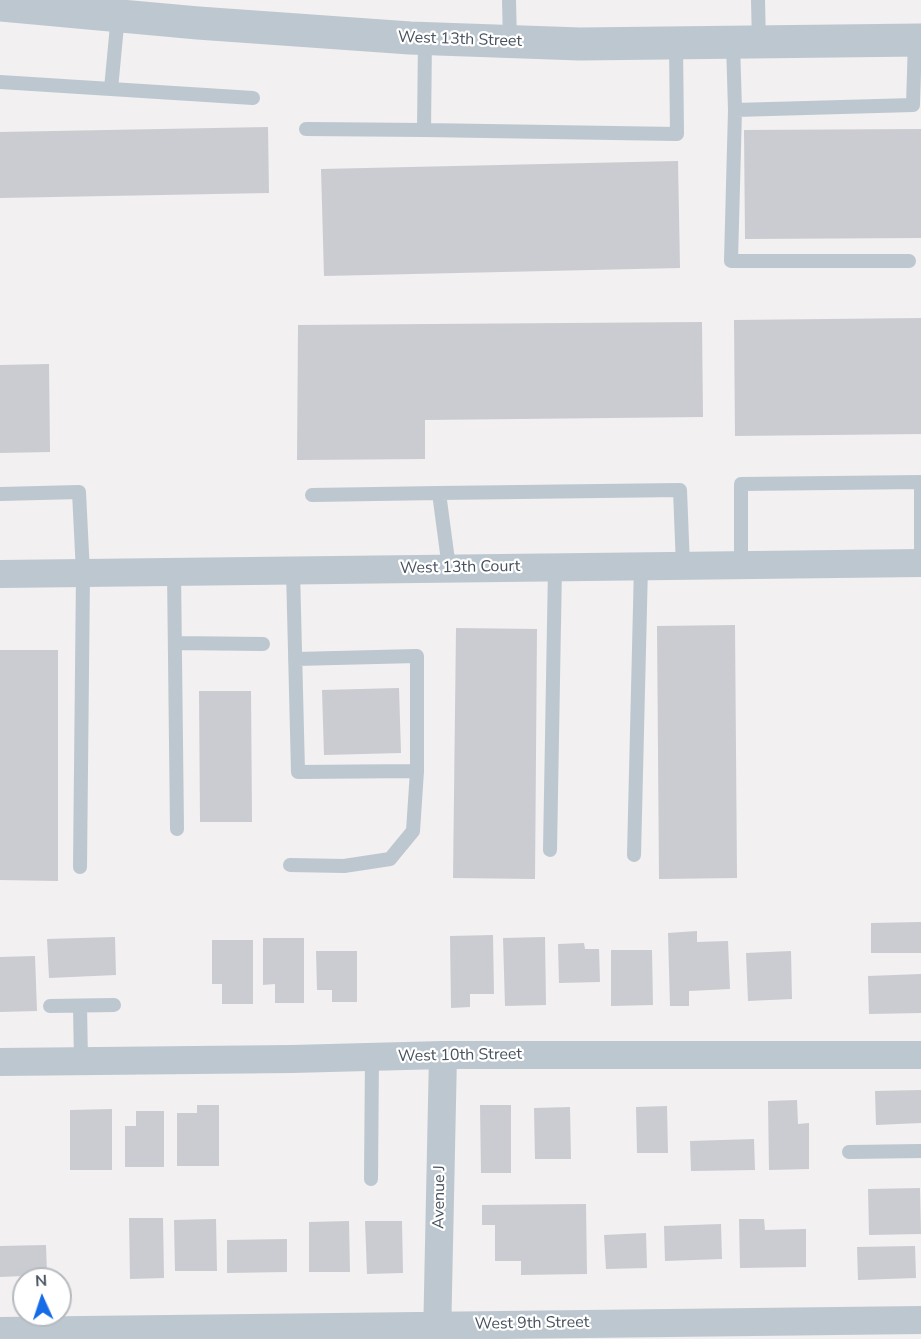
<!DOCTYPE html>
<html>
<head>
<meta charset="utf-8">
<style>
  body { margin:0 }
  #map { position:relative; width:921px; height:1339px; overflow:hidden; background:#f2f0f0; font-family:"Nunito Sans",sans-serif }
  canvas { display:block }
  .north { position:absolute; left:12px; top:1267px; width:60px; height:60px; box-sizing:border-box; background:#fff; border:2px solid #b5babf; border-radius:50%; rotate:357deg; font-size:16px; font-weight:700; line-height:24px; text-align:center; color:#47525e }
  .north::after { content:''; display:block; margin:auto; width:21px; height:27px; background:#166be6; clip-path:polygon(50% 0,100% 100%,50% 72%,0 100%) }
</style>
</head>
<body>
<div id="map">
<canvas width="921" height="1339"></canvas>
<div class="north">N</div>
</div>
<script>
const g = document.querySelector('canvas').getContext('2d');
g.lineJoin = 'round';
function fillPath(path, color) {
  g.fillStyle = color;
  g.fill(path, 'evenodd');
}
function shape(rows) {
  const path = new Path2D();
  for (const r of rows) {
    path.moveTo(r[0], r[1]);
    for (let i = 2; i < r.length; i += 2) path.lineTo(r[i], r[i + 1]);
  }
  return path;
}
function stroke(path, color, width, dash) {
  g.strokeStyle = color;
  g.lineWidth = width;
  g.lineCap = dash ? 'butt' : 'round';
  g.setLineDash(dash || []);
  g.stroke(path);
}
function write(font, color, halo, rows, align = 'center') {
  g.font = font + ' "Nunito Sans",sans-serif';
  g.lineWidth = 4.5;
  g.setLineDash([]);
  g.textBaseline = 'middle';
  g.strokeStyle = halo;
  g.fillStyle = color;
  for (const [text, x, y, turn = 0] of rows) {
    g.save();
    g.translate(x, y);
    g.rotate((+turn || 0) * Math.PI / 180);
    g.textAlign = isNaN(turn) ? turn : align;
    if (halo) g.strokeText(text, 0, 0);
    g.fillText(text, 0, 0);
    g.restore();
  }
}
fillPath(shape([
  [268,127,269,193,0,198,0,132],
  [921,129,921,238,745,239,744,130],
  [678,161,680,268,324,276,321,169],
  [921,318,921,434,735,436,734,320],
  [702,322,703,417,425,420,425,459,297,460,298,325],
  [49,364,50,452,0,453,0,365],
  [735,625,737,878,659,879,657,626],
  [456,628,537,629,535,879,453,878],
  [0,650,58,650,58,881,0,880],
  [399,688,401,753,324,755,322,690],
  [199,691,251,691,252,822,200,822],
  [921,922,921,953,871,953,871,923],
  [697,931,697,942,728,941,730,989,689,991,689,1006,670,1006,668,933],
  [493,935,494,994,470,994,470,1007,451,1008,450,936],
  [115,937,116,975,49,978,47,939],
  [545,937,546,1005,505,1006,503,938],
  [263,938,304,938,304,1003,275,1003,275,984,263,985],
  [212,940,253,940,253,1004,222,1004,222,984,212,984],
  [584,943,585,949,599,949,600,982,559,983,558,944],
  [611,950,652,950,653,1005,611,1006],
  [316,951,357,951,357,1002,332,1002,332,990,317,990],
  [791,951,792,999,748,1001,746,953],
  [35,956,37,1011,0,1012,0,957],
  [921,974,921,1013,869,1014,868,976],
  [921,1090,921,1123,876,1125,875,1091],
  [797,1100,798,1124,809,1123,809,1169,769,1170,768,1101],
  [197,1105,219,1105,219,1166,177,1166,177,1113,197,1113],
  [480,1105,511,1105,511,1173,481,1173],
  [667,1106,668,1153,637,1153,636,1107],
  [570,1107,571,1159,535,1159,534,1108],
  [112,1109,112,1170,70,1170,70,1110],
  [136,1111,164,1111,164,1167,125,1167,125,1126,136,1126],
  [754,1139,755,1170,691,1171,690,1141],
  [920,1188,921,1234,869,1235,868,1189],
  [586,1204,587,1274,521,1275,521,1261,495,1261,495,1225,482,1225,482,1205],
  [129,1218,163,1218,164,1278,130,1279],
  [216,1219,217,1271,175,1271,174,1220],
  [739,1219,764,1219,765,1230,806,1229,806,1267,740,1268],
  [349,1221,350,1272,309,1272,309,1222],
  [365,1221,402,1221,403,1273,367,1274],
  [721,1224,722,1259,665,1261,664,1226],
  [646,1233,647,1268,606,1269,604,1235],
  [287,1239,287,1272,227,1273,227,1240],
  [46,1245,47,1275,0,1277,0,1246],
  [915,1246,916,1278,858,1280,857,1247]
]), '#caccd2');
stroke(shape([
  [509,0,510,42],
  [758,0,759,43],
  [425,39,424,130,677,134,676,44],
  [733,43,735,110,731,261,909,261],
  [0,82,253,98],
  [111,89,118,15],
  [735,110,913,105,915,40],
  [306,129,424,130],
  [439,493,680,490,683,566],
  [0,494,79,492,83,573,80,867],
  [312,495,439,493,449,568],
  [741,565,741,484,921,482,921,563],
  [174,571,177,829],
  [175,643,263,644],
  [295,659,417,656,417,771],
  [550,850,555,567],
  [634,855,641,566],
  [290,865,344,866,390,859,413,831,417,771,298,772,293,570],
  [50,1006,114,1005],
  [80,1006,81,1061],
  [849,1152,921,1151],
  [371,1179,372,1057]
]), '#bdc7cf', 14);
stroke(shape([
  [0,574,921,563],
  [0,1062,292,1059,443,1055,921,1055],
  [0,1331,921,1320],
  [437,1339,443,1055]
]), '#bdc7cf', 28);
stroke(shape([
  [0,5,198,23,410,38,580,44,921,40]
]), '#bdc7cf', 33);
write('16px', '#47525e', '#fff', [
  ["West 13th Street",460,40,2],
  ["West 13th Court",460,568,-1],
  ["West 10th Street",460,1056,-1],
  ["Avenue J",440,1197,-89],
  ["West 9th Street",532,1324,-1]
]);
</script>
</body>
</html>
